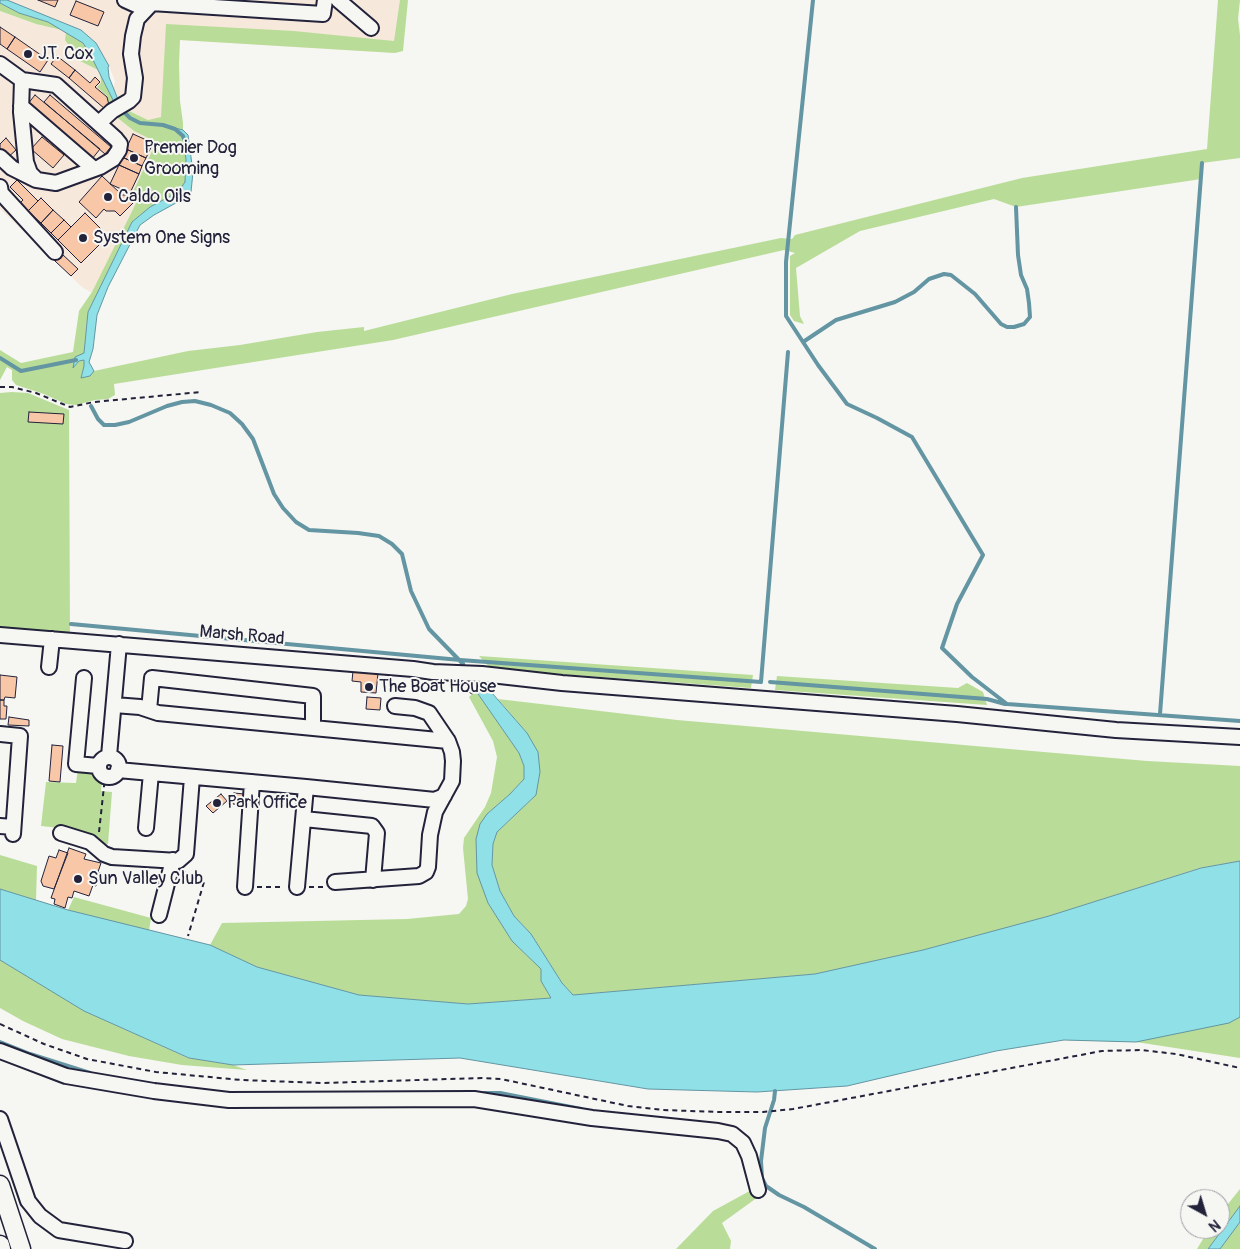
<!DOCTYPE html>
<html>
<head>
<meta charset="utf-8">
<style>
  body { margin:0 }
  #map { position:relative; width:1240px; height:1249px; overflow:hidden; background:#f6f6f2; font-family:Pangolin,sans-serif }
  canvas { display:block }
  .north { position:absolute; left:1180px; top:1189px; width:50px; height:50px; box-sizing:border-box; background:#f6f6f2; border:1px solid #a1a1a9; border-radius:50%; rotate:141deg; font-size:14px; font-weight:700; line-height:20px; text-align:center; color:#22223b }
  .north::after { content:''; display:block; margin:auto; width:18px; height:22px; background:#22223b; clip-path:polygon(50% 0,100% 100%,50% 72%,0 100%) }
</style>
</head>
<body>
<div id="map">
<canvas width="1240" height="1249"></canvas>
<div class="north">N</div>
</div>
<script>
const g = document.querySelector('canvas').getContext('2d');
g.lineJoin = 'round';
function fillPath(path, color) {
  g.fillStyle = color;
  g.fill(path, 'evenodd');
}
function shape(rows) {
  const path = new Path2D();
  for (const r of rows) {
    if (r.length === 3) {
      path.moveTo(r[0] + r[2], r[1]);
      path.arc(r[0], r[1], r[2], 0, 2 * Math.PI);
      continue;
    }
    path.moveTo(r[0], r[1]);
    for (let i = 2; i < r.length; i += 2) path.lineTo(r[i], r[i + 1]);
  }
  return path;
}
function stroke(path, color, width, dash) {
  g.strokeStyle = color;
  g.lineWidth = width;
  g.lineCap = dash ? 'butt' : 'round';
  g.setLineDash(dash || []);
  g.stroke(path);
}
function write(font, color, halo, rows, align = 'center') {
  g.font = font + ' Pangolin,sans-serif';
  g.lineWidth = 4;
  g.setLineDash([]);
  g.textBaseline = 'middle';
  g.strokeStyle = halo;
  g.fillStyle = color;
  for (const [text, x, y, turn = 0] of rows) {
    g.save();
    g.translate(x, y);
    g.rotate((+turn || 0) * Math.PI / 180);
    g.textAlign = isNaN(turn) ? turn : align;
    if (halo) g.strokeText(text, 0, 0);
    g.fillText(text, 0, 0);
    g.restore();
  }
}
fillPath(shape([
  [7,0,407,0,395,53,180,40,161,118,148,120,125,109,114,115,134,131,156,141,133,192,138,199,92,293,82,287,0,209,0,11,36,24,66,31,65,40,78,60,100,71,101,83,110,107,115,81,109,66,96,43,81,30]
]), '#f7e8dc');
fillPath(shape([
  [400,0,408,0,403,51,395,53,180,40,179,64,180,101,183,123,183,145,186,160,185,182,178,192,150,207,132,222,88,312,84,353,76,360,74,367,79,361,84,360,84,366,81,377,90,376,94,371,188,351,240,345,317,332,364,327,364,331,512,294,781,238,792,239,795,235,1022,178,1207,149,1218,0,1240,0,1238,19,1240,35,1240,158,1202,163,1201,179,1016,207,994,199,860,231,796,268,800,316,804,324,794,321,790,315,790,256,795,253,784,250,393,340,114,384,115,395,108,399,95,400,76,405,66,404,44,394,16,385,12,380,12,370,7,367,0,380,0,350,21,363,73,352,79,311,92,292,138,199,133,192,156,142,134,131,114,115,125,109,148,120,161,117,166,24,294,31,394,41],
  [0,3,19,13,48,22,66,31,83,43,89,52,100,71,115,104,110,108,107,96,97,87,101,83,100,71,78,60,65,40,66,31,36,24,0,11],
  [12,392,28,393,69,410,70,635,0,632,0,393],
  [479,656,753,675,751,688,491,669],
  [777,676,958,688,967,683,983,692,987,705,775,690],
  [476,691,519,753,524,766,524,779,510,794,487,814,478,873,488,903,512,941,541,969,541,981,551,998,468,1004,359,995,257,967,210,945,222,923,407,919,459,914,466,906,468,899,463,848,464,838,485,807,491,793,497,757,493,741,469,697],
  [498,699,677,720,1147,761,1240,766,1240,861,1200,868,1049,916,923,950,815,974,573,995,562,983,531,934,514,916,500,891,492,865,493,844,497,832,536,795,527,733],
  [78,769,95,770,98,777,102,780,101,791,112,792,108,844,99,843,99,838,60,828,41,826,46,782,76,783],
  [0,855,37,866,36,900,0,889],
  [74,897,151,918,149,931,68,910],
  [0,960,84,1011,188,1058,233,1065,247,1070,182,1065,129,1056,62,1039,23,1021,0,1008],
  [1240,996,1240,1058,1136,1042,1064,1040],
  [757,1187,758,1197,722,1223,731,1241,730,1249,676,1249,713,1211],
  [1240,1189,1240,1206,1208,1249,1197,1249,1209,1229,1220,1229,1220,1214],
  [1240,1222,1240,1249,1220,1249,1231,1234]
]), '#b9dd98');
const water = shape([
  [0,0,7,0,81,30,96,43,109,66,108,67,109,77,119,102,115,104,89,52,83,43,48,22,19,13,0,3,0,0],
  [163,125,183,130,188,135,193,172,191,192,185,198,154,215,140,225,108,287,97,315,93,349,89,362,94,371,90,376,81,378,84,366,84,360,79,361,73,368,75,357,84,353,88,312,132,222,150,207,178,192,185,182,186,160,183,136,175,129,163,125],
  [485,685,527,733,538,752,540,772,536,795,497,832,493,844,492,865,500,891,514,916,531,934,562,983,573,995,815,974,923,950,1049,916,1201,868,1240,861,1240,1017,1229,1023,1136,1042,1064,1040,996,1051,847,1086,757,1092,648,1089,460,1058,233,1065,189,1058,84,1011,0,960,0,889,68,910,210,945,257,967,359,995,468,1004,551,998,541,981,541,969,512,941,488,903,477,873,476,839,480,824,487,814,510,794,524,779,524,766,519,753,476,691,485,685],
  [1240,1206,1240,1222,1220,1249,1208,1249,1240,1206]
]);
fillPath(water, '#8fe1e7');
stroke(water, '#6395a2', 1);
stroke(shape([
  [813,0,786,262,786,316,818,365,847,404,877,418,912,437,983,555,957,604,942,648,972,677,1007,704,1240,721],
  [121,109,130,118,140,123,163,125,175,129,183,136,184,139],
  [803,342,836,320,895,302,914,292,929,279,944,274,951,275,975,294,1001,324,1007,327,1014,327,1024,324,1030,317,1029,303,1027,289,1021,275,1018,255,1016,207],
  [0,358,21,371,76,360],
  [91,406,98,419,104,425,115,425,129,422,167,406,182,402,195,401,211,405,230,413,242,424,253,439,274,494,283,508,296,522,309,530,358,533,379,536,392,544,402,554,411,591,429,629,463,664],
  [71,624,460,660,761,682,788,352],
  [770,682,987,699,1005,704],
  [1160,714,1202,163],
  [0,1042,30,1054,90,1073],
  [775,1091,774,1100,765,1128,761,1161,762,1178,766,1186,779,1195,804,1207,875,1249],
  [475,1093,500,1093,581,1109]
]), '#6395a2', 4);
const building = shape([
  [38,0,58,0,55,7,38,0],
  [76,1,104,12,98,26,70,15,76,1],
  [0,27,15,37,7,49,0,44,0,27],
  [15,37,48,60,40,72,7,49,15,37],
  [57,56,75,70,69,78,51,64,57,56],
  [75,70,90,83,95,77,100,82,95,87,107,97,109,105,105,109,69,78,75,70],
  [35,95,100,149,92,159,27,105,35,95],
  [50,95,111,147,105,154,44,102,50,95],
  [133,134,153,143,146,158,126,149,133,134],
  [42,137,64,155,53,168,31,149,42,137],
  [6,138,16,150,6,159,0,153,0,144,6,138],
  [126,149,146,158,142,166,122,157,126,149],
  [122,157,142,166,139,174,119,165,122,157],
  [119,165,139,174,130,193,110,184,119,165],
  [102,176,122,195,131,195,136,200,120,216,115,211,106,211,104,209,96,218,79,202,102,176],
  [17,180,38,201,28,211,20,203,23,200,10,187,17,180],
  [41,198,53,210,41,223,28,211,41,198],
  [53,210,64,220,51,233,41,223,53,210],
  [85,213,108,236,81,263,58,240,85,213],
  [64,220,71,227,58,240,51,233,64,220],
  [62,254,78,269,71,276,55,261,62,254],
  [29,412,64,414,63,424,28,422,29,412],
  [353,671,378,673,376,693,361,692,361,682,352,681,353,671],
  [0,675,17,677,15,698,5,697,4,700,0,700,0,675],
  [477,679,490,682,472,694,467,691,473,686,471,683,477,679],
  [367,697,381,698,380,710,366,709,367,697],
  [0,700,4,700,4,706,7,706,6,719,0,719,0,700],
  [9,717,29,720,29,726,8,725,9,717],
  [52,745,63,746,60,782,49,781,52,745],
  [234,793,244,794,243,805,233,804,234,793],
  [221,794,227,801,213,813,206,806,221,794],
  [69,848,86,854,84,859,101,863,98,872,101,873,96,886,93,885,89,896,74,891,72,898,68,897,65,908,54,904,55,899,51,898,69,848],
  [59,850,68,853,54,889,43,886,41,881,49,856,56,858,59,850]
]);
fillPath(building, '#f8c7a8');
stroke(building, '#22223b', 1);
const minor = shape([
  [125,0,136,5,151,3,323,14,325,0],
  [338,0,371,28],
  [0,64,22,80,56,85,116,139,120,144,119,150,113,159,100,167,56,183,37,180,30,173,26,162,21,112,22,80],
  [21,106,94,169],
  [99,123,112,111,129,101,133,97,135,78,131,54,133,36,137,19,154,1],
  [0,157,12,168,36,180],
  [0,187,1,193,55,252],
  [0,635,413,669,433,672,482,674,562,683,957,714,1116,730,1240,737],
  [49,667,52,639],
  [84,678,76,764,98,766],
  [114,705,140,707,158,713,448,741,452,752,453,761,452,781,435,812,430,835,428,867,426,872,419,876,335,882],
  [395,706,415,708,429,713,448,741],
  [149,710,152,678,313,696,313,728],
  [0,734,20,736,13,834],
  [109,756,119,644],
  [109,767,10],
  [118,770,306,787],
  [304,819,372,826,377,833,373,880],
  [0,826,13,827],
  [146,828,151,773],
  [61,833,90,842,104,854,112,857,178,861,186,854,192,777],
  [245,887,252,782],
  [297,887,306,787,435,800,444,796],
  [159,915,173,860],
  [0,1051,66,1076,154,1091,229,1100,474,1099,592,1118,718,1131,732,1134,743,1143,749,1156,758,1190],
  [0,1119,28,1201,40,1216,59,1230,125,1241]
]);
const major = shape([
  [0,1185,21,1249],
  [0,1245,1,1249]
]);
stroke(minor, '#22223b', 18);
stroke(major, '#22223b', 21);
stroke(shape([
  [0,387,12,387,36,393,70,407,94,402,201,392],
  [99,832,105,777],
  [185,871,184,877,204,882,188,936],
  [257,887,284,887],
  [309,887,324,887],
  [0,1024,44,1044,87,1059,156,1072,241,1080,323,1083,482,1078,501,1079,628,1106,663,1110,720,1112,763,1112,793,1109,1102,1051,1141,1050,1176,1054,1240,1068]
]), '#22223b', 2, [5, 4]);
stroke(minor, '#f6f6f2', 14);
stroke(major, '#f6f6f2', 18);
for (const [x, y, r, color] of [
  [28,54,5,"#22223b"],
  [134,158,5,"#22223b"],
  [108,197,5,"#22223b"],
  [83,238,5,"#22223b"],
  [369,687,5,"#22223b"],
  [217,803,5,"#22223b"],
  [78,879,5,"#22223b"]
]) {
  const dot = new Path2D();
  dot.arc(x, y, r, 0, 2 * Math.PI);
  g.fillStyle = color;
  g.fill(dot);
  stroke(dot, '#f6f6f2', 2);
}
write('18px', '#22223b', '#f6f6f2', [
  ["J.T. Cox",38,54],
  ["Premier Dog",144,148],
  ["Grooming",144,169],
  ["Caldo Oils",118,197],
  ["System One Signs",93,238],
  ["The Boat House",379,687],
  ["Park Office",227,803],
  ["Sun Valley Club",88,879]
], 'left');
write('18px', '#22223b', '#f6f6f2', [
  ["Marsh Road",242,636,5]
]);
</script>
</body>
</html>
